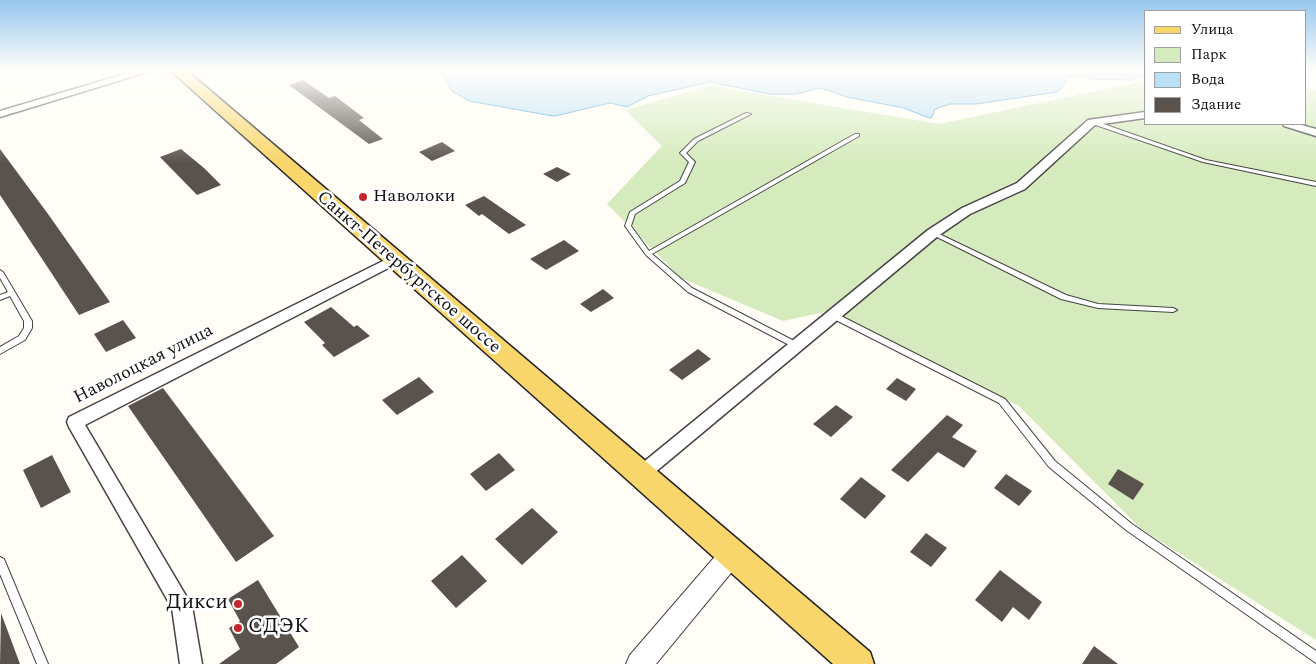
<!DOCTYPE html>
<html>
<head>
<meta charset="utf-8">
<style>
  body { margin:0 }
  #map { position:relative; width:1316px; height:664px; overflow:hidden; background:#fffdf5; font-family:Spectral,serif }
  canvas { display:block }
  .legend { position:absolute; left:1144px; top:10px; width:162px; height:115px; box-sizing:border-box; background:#fff; border:1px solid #a0a0a0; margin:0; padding:6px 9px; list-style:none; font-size:15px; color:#111 }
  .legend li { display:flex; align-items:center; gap:10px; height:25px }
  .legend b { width:25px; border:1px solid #a0a0a0 }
</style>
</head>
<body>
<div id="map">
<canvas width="1316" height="664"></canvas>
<ul class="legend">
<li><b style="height:6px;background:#f9d66b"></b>Улица</li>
<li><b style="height:14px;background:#d5ebbd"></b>Парк</li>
<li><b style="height:14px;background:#b9e0f7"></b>Вода</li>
<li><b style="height:14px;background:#5a524d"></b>Здание</li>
</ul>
</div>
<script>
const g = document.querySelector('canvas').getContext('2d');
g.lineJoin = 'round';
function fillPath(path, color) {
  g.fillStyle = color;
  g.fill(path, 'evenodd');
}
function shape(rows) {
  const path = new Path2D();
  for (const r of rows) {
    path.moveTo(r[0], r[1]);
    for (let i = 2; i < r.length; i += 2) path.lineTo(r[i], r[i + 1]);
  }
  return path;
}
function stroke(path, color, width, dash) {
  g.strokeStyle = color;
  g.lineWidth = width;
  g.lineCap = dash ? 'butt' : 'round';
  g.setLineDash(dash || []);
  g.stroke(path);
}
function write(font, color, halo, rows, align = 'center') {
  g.font = font + ' Spectral,serif';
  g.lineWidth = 5;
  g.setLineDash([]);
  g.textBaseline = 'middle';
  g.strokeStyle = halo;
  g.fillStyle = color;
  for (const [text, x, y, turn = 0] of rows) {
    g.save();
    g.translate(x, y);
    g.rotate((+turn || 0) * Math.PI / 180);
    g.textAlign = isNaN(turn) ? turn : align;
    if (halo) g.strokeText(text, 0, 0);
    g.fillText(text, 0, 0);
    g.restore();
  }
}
fillPath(shape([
  [1145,81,1145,124,1305,124,1305,88,1316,91,1316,640,1141,529,1019,406,830,311,783,321,681,278,607,204,662,146,625,110,710,86,939,124]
]), '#d5ebbd');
const water = shape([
  [440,70,1145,70,1145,74,1131,80,1091,79,1082,75,1066,78,1067,81,1057,92,976,104,950,104,935,109,932,117,929,118,904,108,847,97,821,88,796,94,769,94,710,82,648,96,627,107,610,103,555,116,547,115,469,101,452,91,440,70]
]);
fillPath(water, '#b9e0f7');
stroke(water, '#3f96cf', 1);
fillPath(shape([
  [303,80,329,98,335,96,364,118,359,120,383,139,369,144,289,85],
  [442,142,455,151,432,161,419,152],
  [0,149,48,214,110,302,79,315,0,195],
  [181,149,204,168,221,185,197,195,160,157],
  [557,167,571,174,557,182,543,174],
  [484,196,526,225,509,234,482,214,479,216,465,205],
  [564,240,579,251,546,270,530,259],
  [603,289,614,298,591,312,580,304],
  [331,307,354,327,357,325,370,336,334,357,322,345,325,343,304,322],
  [123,320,136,338,106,352,94,334],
  [698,349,711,359,682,380,669,370],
  [419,377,434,392,397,415,382,400],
  [897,378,916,389,906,401,886,389],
  [163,388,274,536,236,562,128,406],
  [836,405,853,417,831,437,813,424],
  [947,415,963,425,952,437,977,451,964,468,938,452,908,482,891,470],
  [499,453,515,470,486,491,470,474],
  [52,455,71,492,41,508,23,470],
  [1118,469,1144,484,1133,500,1108,484],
  [1006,474,1032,491,1019,506,994,488],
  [861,477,886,496,865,519,840,499],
  [532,508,558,532,522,565,495,539],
  [926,533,947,548,931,567,910,552],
  [462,555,487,581,456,608,431,581],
  [1000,570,1042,602,1029,620,1013,607,1002,622,975,600],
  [258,580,299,647,276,664,219,664,240,649,229,628,240,621,228,599],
  [1,613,20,664,0,664],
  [1094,646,1118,664,1082,664]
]), '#5a524d');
const service = shape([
  [120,70,127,70,136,75,132,76,120,70],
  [746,113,751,114,698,141,686,153,695,162,685,183,635,214,631,226,649,251,855,134,859,134,859,136,652,254,692,288,798,343,799,345,798,347,795,348,688,292,646,255,625,226,630,212,680,181,689,162,680,153,694,139,746,113],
  [1092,120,1206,160,1316,182,1316,186,1203,162,1090,123,1089,122,1092,120],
  [933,231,1066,295,1098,304,1173,308,1177,310,1173,312,1098,308,1061,299,931,234,930,233,931,232,933,231],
  [0,270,3,272,32,321,32,328,25,340,0,354,0,347,19,336,24,328,24,321,10,296,0,300,0,295,8,292,0,278,0,270],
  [833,312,1005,399,1055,461,1132,524,1316,651,1316,663,1126,530,1049,467,999,403,830,317,829,315,833,312],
  [0,557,4,559,48,664,37,664,0,574,0,557]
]);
const minor = shape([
  [138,70,154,70,0,117,0,111,138,70],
  [1145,112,1145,118,1095,125,1025,189,970,214,938,236,647,479,641,482,635,479,632,474,635,469,928,230,962,208,1017,183,1088,120,1145,112],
  [1283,124,1298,124,1316,129,1316,136,1284,126,1283,124],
  [393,256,400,260,398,263,85,425,192,606,202,664,180,664,172,608,69,427,67,422,69,417,393,256]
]);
const tertiary = shape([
  [732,543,740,546,743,554,740,562,656,664,626,664,630,655,724,546,732,543]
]);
const primary = shape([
  [170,70,186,70,870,652,874,664,833,664,170,70]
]);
stroke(service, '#444', 2);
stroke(minor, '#444', 3);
stroke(tertiary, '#444', 2);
stroke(primary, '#222', 3);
fillPath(service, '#fff');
fillPath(minor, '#fff');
fillPath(tertiary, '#fff');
fillPath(primary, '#f9d66b');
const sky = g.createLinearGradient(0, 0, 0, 163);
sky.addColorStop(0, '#95c6ee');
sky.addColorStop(0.43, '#fffefa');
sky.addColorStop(1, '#fffefa00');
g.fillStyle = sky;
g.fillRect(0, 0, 1316, 163);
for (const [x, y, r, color] of [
  [363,197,5,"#c4262e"],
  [238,604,5,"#c4262e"],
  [238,628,5,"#c4262e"]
]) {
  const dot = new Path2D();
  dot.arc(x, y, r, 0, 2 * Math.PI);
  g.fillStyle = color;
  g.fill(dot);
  stroke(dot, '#fff', 2);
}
write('18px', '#111', '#fff', [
  ["Наволоки",373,197]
], 'left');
write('18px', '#111', '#fff', [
  ["Санкт-Петербургское шоссе",408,273,41],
  ["Наволоцкая улица",144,365,-27]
]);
write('21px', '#111', '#fff', [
  ["Дикси",228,604],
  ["СДЭК",248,628,"left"]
], 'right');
</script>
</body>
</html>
